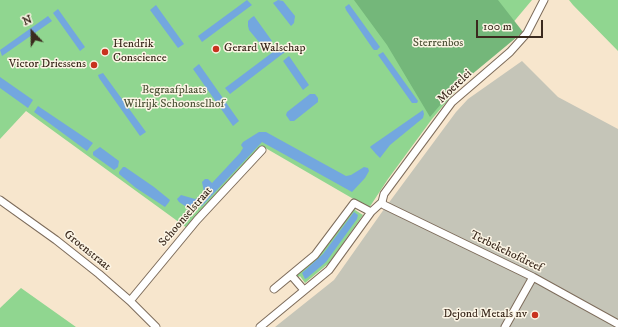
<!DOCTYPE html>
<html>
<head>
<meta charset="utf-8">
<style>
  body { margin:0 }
  #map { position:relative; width:618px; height:327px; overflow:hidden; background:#f7e6cd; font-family:"IM FELL DW Pica",serif }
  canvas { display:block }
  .north { position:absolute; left:12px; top:12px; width:40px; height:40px; -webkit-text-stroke:3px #fcf5e5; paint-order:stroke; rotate:338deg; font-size:11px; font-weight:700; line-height:16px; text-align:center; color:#3b2a1e }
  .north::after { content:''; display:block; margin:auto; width:14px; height:18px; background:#3b2a1e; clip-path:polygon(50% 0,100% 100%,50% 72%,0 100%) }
  .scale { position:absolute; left:476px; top:20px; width:67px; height:18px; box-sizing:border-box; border:2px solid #3b2a1e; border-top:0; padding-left:5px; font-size:12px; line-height:14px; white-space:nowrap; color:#3b2a1e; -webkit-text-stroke:3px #fcf5e5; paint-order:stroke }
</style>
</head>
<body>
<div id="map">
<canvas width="618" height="327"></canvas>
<div class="north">N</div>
<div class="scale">100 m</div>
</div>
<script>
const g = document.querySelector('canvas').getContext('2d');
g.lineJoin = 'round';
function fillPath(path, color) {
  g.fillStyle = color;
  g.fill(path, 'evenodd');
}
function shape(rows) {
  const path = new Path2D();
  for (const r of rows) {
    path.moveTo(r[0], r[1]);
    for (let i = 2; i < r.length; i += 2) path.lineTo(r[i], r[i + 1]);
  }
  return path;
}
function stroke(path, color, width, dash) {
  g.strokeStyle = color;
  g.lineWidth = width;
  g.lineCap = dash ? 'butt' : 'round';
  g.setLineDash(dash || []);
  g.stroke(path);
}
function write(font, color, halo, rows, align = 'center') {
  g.font = font + ' "IM FELL DW Pica",serif';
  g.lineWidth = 3;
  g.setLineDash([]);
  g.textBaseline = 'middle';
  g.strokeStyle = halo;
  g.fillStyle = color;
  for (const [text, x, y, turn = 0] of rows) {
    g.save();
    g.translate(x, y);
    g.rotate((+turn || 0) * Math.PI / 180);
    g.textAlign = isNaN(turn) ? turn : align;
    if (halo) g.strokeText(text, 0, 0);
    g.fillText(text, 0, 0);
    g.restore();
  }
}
fillPath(shape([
  [522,61,558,97,618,129,618,327,275,327,334,280,382,212,456,112,468,99]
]), '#c5c5b8');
fillPath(shape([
  [0,0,532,0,432,119,388,179,369,208,262,146,187,228,26,111,0,139],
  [569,0,618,0,618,51,573,5],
  [357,207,355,210,363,215,329,263,305,283,300,276,297,278,297,274,352,208],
  [21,288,76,327,0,327,0,308]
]), '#90d690');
fillPath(shape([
  [354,0,498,0,523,32,453,90,430,117,387,45]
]), '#74b77a');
fillPath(shape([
  [247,0,252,5,202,42,198,36],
  [278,0,283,1,295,16,294,23,291,26,273,3],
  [349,4,380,47,377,50,374,50,373,49,346,10,345,7],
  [156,5,184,44,178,48,150,10],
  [58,9,85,47,80,51,53,13],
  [48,16,52,21,2,56,0,50],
  [254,16,272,41,268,44,263,45,259,42,249,30,248,26,248,21,251,18],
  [281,46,285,52,230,94,225,88],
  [383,52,418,101,417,103,412,103,378,55],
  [289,56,309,85,303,90,283,61],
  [199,64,239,121,233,126,193,69],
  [103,73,146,132,140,136,99,78,98,75],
  [0,77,33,100,28,108,0,88],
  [310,94,315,94,318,98,318,102,294,121,290,121,286,115,287,112],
  [38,106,93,143,87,151,34,112],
  [423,110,424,114,423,118,390,145,380,158,376,154,370,147,371,146],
  [259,132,266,132,275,137,346,176,351,175,364,167,368,168,369,171,365,178,352,192,262,142,202,206,192,207,185,206,179,202,177,199,181,195,195,199,201,196,204,192,202,182,205,179,208,179,212,183,240,153,243,148,241,145,243,142],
  [100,147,119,161,118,167,114,170,93,155,93,152],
  [123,167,125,167,154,187,170,200,169,202,165,207,136,188,119,174,119,172],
  [354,212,358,215,357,219,326,262,307,278,305,279,302,273,323,254]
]), '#73a7df');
const minor = shape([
  [0,200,56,240,99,274,130,301,156,327],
  [382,202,384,205,533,277,618,324],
  [291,275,304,290],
  [274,289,315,255,354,203,371,212],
  [130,301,197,220,262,150],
  [260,327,329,270,371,212,382,202,384,194,452,102,510,52,527,33,544,0],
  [505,327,533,277]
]);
stroke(minor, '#7d6c5b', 9);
stroke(minor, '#fff', 7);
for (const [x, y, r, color] of [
  [216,49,4,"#c8321e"],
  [105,52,4,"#c8321e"],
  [94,65,4,"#c8321e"],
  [535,315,4,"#c8321e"]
]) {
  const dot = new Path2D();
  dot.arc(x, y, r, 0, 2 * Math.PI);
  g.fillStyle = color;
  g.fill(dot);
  stroke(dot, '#fcf5e5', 1.5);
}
write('12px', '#50553a', '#fcf5e5', [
  ["Sterrenbos",438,44],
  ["Begraafplaats",174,91],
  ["Wilrijk Schoonselhof",174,105]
]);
write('12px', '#3b2a1e', '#fcf5e5', [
  ["Hendrik",113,45],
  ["Conscience",113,59],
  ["Gerard Walschap",224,49],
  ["Victor Driessens",86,65,"right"],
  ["Dejond Metals nv",527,315,"right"]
], 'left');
write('12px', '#3b2a1e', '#fcf5e5', [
  ["Moerelei",455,87,-44],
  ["Schoonselstraat",186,217,-49],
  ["Groenstraat",87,251,39],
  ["Terbekehofdreef",506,252,26]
]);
</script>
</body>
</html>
